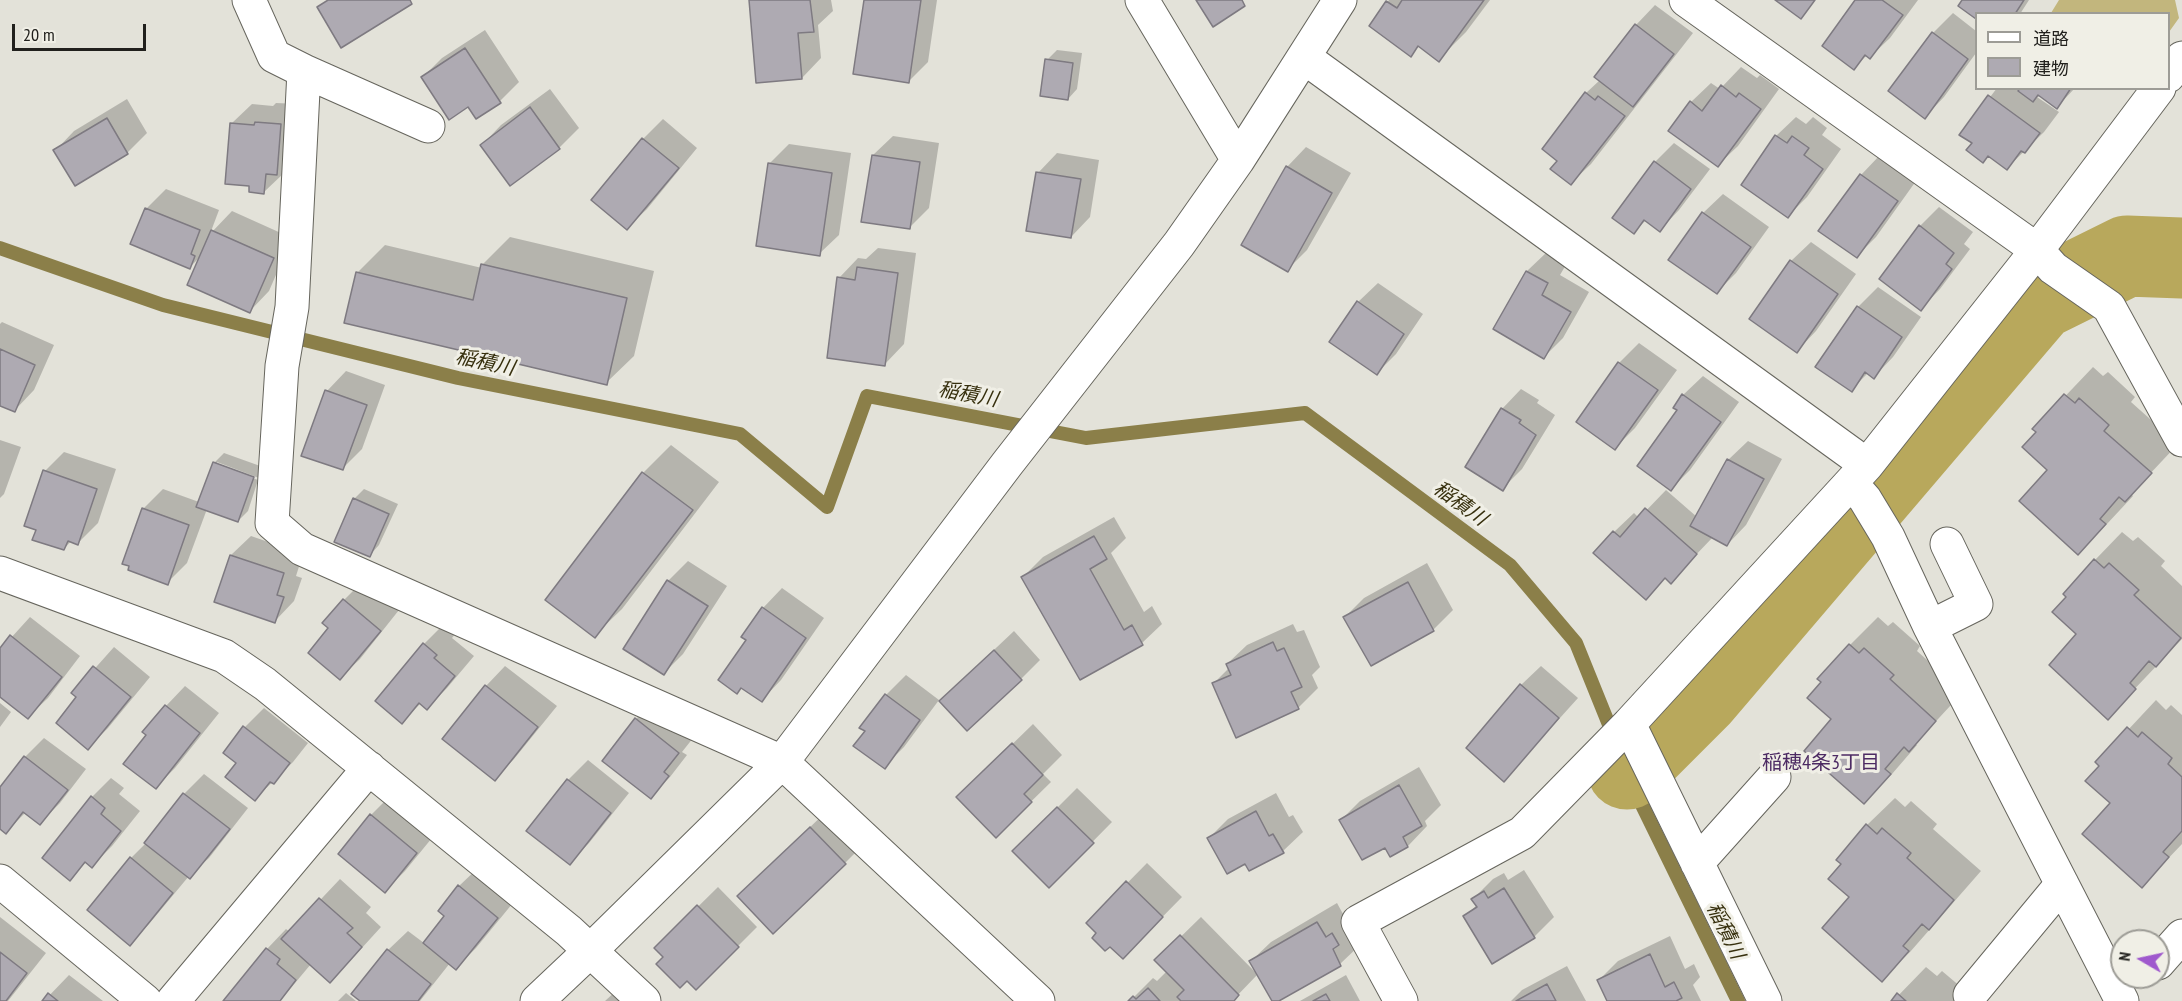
<!DOCTYPE html>
<html>
<head>
<meta charset="utf-8">
<style>
  body { margin:0 }
  #map { position:relative; width:2182px; height:1001px; overflow:hidden; background:#e3e2d9; font-family:"PT Sans Narrow","Noto Sans JP",sans-serif }
  canvas { display:block }
  .legend { position:absolute; left:1975px; top:12px; width:195px; height:78px; box-sizing:border-box; background:#f0efe6; border:2px solid #9d9c96; margin:0; padding:8px 10px; list-style:none; font-size:18px; color:#21201d }
  .legend li { display:flex; align-items:center; gap:12px; height:30px }
  .legend b { width:30px; border:2px solid #9d9c96 }
  .north { position:absolute; left:2110px; top:929px; width:60px; height:60px; box-sizing:border-box; background:#f0efe6; border:2px solid #9d9c96; border-radius:50%; rotate:279deg; font-size:16px; font-weight:700; line-height:24px; text-align:center; color:#21201d }
  .north::after { content:''; display:block; margin:auto; width:21px; height:27px; background:#9f59cd; clip-path:polygon(50% 0,100% 100%,50% 72%,0 100%) }
  .scale { position:absolute; left:12px; top:24px; width:134px; height:27px; box-sizing:border-box; border:3px solid #21201d; border-top:0; padding-left:8px; font-size:18px; line-height:21px; white-space:nowrap; color:#21201d; -webkit-text-stroke:4px #f0efe6; paint-order:stroke }
</style>
</head>
<body>
<div id="map">
<canvas width="2182" height="1001"></canvas>
<ul class="legend">
<li><b style="height:8px;background:#fff"></b>道路</li>
<li><b style="height:16px;background:#aeaab2"></b>建物</li>
</ul>
<div class="north">N</div>
<div class="scale">20 m</div>
</div>
<script>
const g = document.querySelector('canvas').getContext('2d');
g.lineJoin = 'round';
function fillPath(path, color) {
  g.fillStyle = color;
  g.fill(path, 'evenodd');
}
function shape(rows) {
  const path = new Path2D();
  for (const r of rows) {
    path.moveTo(r[0], r[1]);
    for (let i = 2; i < r.length; i += 2) path.lineTo(r[i], r[i + 1]);
  }
  return path;
}
function stroke(path, color, width, dash) {
  g.strokeStyle = color;
  g.lineWidth = width;
  g.lineCap = dash ? 'butt' : 'round';
  g.setLineDash(dash || []);
  g.stroke(path);
}
function write(font, color, halo, rows, align = 'center') {
  g.font = font + ' "PT Sans Narrow","Noto Sans JP",sans-serif';
  g.lineWidth = 6;
  g.setLineDash([]);
  g.textBaseline = 'middle';
  g.strokeStyle = halo;
  g.fillStyle = color;
  for (const [text, x, y, turn = 0] of rows) {
    g.save();
    g.translate(x, y);
    g.rotate((+turn || 0) * Math.PI / 180);
    g.textAlign = isNaN(turn) ? turn : align;
    if (halo) g.strokeText(text, 0, 0);
    g.fillText(text, 0, 0);
    g.restore();
  }
}
fillPath(shape([
  [2059,0,2175,0,2179,18,2169,32,2168,14,2051,13]
]), '#c2b67d');
fillPath(shape([
  [750,0,831,0,833,11,818,25,821,58,802,78],
  [865,0,937,0,928,62,908,82],
  [1389,0,1490,0,1466,32,1438,60,1420,45,1411,55,1371,25],
  [1857,0,1918,0,1890,38,1870,57,1867,55,1854,68],
  [1964,0,2029,0,2020,14,1976,14,1976,17,1960,5],
  [1655,5,1693,33,1591,164,1571,183,1559,161,1544,149,1586,93,1600,80,1636,25],
  [1953,13,1976,31,1976,53,1944,97,1925,117,1933,33],
  [485,30,519,82,500,101,469,105,423,77,442,58],
  [1057,50,1082,53,1077,89,1068,99,1047,60],
  [1741,67,1757,78,1760,75,1779,89,1738,146,1718,165,1691,102,1711,83,1720,89],
  [1997,88,2075,88,2057,107,2039,94,2037,97,2059,112,2044,132,2007,168,1962,134],
  [550,89,579,128,559,148,510,184,482,145,501,125],
  [127,99,147,133,127,153,55,151,74,131],
  [276,103,300,104,284,173,264,192,232,123,252,104,273,106],
  [1796,117,1806,124,1813,117,1827,128,1822,135,1841,149,1807,197,1788,216,1776,136],
  [663,119,697,148,647,209,627,228,593,200,643,139],
  [893,136,939,143,929,208,909,228,873,155],
  [1674,143,1710,169,1679,210,1660,230,1646,220,1634,232,1655,162],
  [789,144,851,153,839,235,819,254,769,164],
  [1306,147,1351,173,1307,250,1287,270,1287,167],
  [1057,153,1099,160,1090,217,1071,237,1038,173],
  [1880,155,1916,181,1876,237,1857,256,1820,230,1861,175],
  [166,189,219,210,210,234,232,211,292,238,269,291,250,311,202,255,190,267,132,244,147,208],
  [1723,194,1769,227,1736,273,1717,292,1703,213],
  [1939,207,1973,232,1964,244,1970,249,1940,289,1921,309,1920,226],
  [510,237,654,271,634,356,606,383,357,273,385,245,482,268,482,265],
  [1811,242,1856,274,1816,331,1797,351,1791,261],
  [878,248,916,253,904,344,885,364,839,278,858,258,866,259],
  [1547,252,1567,263,1560,275,1589,292,1563,338,1544,357,1495,329,1527,271],
  [1378,283,1423,314,1396,354,1377,373,1358,302],
  [1878,287,1921,317,1893,357,1874,377,1868,373,1851,390,1817,366,1858,307],
  [2,322,54,345,34,390,15,410,0,404,0,324],
  [1639,343,1677,370,1635,428,1615,448,1578,422,1619,363],
  [2093,367,2103,376,2108,372,2135,397,2131,402,2178,444,2131,494,2133,496,2106,525,2078,553,2049,470,2038,432,2034,429],
  [346,371,385,385,362,449,342,469,303,455,327,391],
  [1703,376,1739,402,1690,470,1671,489,1680,410,1683,395],
  [1521,389,1539,400,1537,403,1555,415,1522,469,1502,489,1502,409],
  [0,440,21,447,4,494,0,498],
  [1748,441,1782,459,1746,525,1727,545,1713,537,1671,581,1666,577,1646,598,1614,532,1634,513,1639,518,1666,490,1697,517,1728,460],
  [671,445,719,482,622,609,594,636,643,473],
  [64,452,116,469,98,523,78,543,72,540,64,549,38,529,45,471],
  [224,453,263,467,259,478,217,462,217,465,258,480,248,511,238,521,207,509,187,563,167,583,124,563,144,508,163,489,199,502,214,463],
  [364,489,398,504,379,545,370,555,354,499],
  [1114,517,1126,538,1111,553,1144,612,1152,606,1162,624,1142,643,1080,678,1023,577,1043,557],
  [2122,532,2133,541,2138,537,2165,561,2161,566,2182,586,2182,639,2108,717,2079,634,2068,597,2095,560],
  [251,536,303,554,296,576,302,578,294,601,275,621,231,555],
  [688,561,727,586,683,654,664,673,625,649,668,581],
  [1427,563,1453,610,1434,629,1371,664,1345,617,1364,598],
  [363,581,399,610,360,659,340,678,344,600],
  [782,588,824,618,781,680,762,700,748,640,763,608],
  [30,617,80,656,48,698,28,717,0,695,0,650],
  [1878,617,1888,626,1893,622,1920,646,1917,651,1963,692,1915,744,1917,745,1892,774,1864,802,1834,719,1823,682,1850,645],
  [1293,624,1297,632,1304,630,1320,667,1312,675,1318,688,1298,708,1214,683,1229,668,1227,664,1247,645],
  [443,625,455,634,452,638,474,656,447,688,427,708,421,703,402,722,424,644],
  [1014,631,1040,660,1021,679,961,681],
  [114,647,150,677,108,728,88,748,78,697,73,693],
  [505,666,557,706,514,759,495,779,444,738,486,686],
  [1541,666,1578,698,1504,780,1521,685],
  [906,675,939,700,904,747,884,767,867,731,862,728,886,695],
  [185,686,219,713,175,768,156,787,148,735,144,732,166,706],
  [655,700,697,733,682,752,687,755,670,777,650,797,636,719],
  [2156,700,2166,710,2171,705,2182,715,2182,844,2142,886,2112,803,2102,766,2098,762],
  [0,703,11,712,0,727],
  [264,708,308,743,293,762,255,799,238,763,245,727],
  [1033,724,1062,755,1043,774,1051,782,996,836,958,797],
  [44,738,86,769,60,803,40,823,26,812,6,832,0,827,0,790,25,757],
  [588,760,629,793,589,843,570,863,528,831,568,780],
  [1419,767,1441,805,1425,821,1427,826,1408,846,1391,855,1386,846,1341,820,1360,801],
  [204,774,248,808,209,858,189,876,149,924,129,944,131,858,146,843,184,794],
  [111,778,124,788,119,794,140,811,112,846,92,866,87,861,70,879,92,797],
  [1077,788,1112,822,1049,886,1014,851],
  [1276,793,1289,817,1293,815,1303,832,1283,851,1246,861,1209,838,1228,819],
  [390,796,436,833,405,871,385,891,371,815],
  [1895,798,1905,807,1911,801,1937,824,1933,829,1981,871,1910,952,1882,979,1851,897,1843,864,1867,825],
  [830,808,864,844,845,863,759,876],
  [1147,863,1182,897,1123,957,1088,923],
  [479,867,517,898,476,948,456,968,450,963,420,1001,362,1001,388,950,408,931,424,943,446,916,459,886],
  [1524,870,1554,917,1534,937,1465,916,1477,905,1473,899,1493,879,1504,873,1508,880],
  [340,879,371,907,366,913,381,927,350,961,330,981,311,964,280,1001,225,1001,267,949,286,929,290,932],
  [718,887,757,927,696,988,656,948],
  [1337,903,1360,945,1340,964,1276,1001,1274,1001,1258,974,1232,1001,1130,1001,1153,978,1157,981,1167,971,1157,960,1201,917,1257,974,1251,961,1271,942],
  [0,917,46,953,8,1001,0,1001],
  [1670,936,1685,969,1694,964,1700,977,1693,985,1701,1001,1609,1001,1599,980,1618,961],
  [1567,966,1586,1001,1511,1001,1522,990],
  [1926,967,1937,976,1942,971,1968,993,1967,1001,1893,1001],
  [69,975,103,1001,44,1001],
  [1346,975,1360,1001,1300,1001],
  [618,989,629,1001,605,1001],
  [346,993,356,1001,338,1001]
]), '#0003');
stroke(shape([
  [0,248,163,305,458,378,740,434,827,507,867,396,1086,438,1305,413,1510,565,1576,643,1639,799,1738,1001]
]), '#8b7f49', 14);
stroke(shape([
  [1627,769,1701,695,2038,300,2127,256,2182,258]
]), '#b8a85c', 81);
const building = shape([
  [328,0,410,0,412,4,341,48,317,7,328,0],
  [749,0,810,0,814,32,798,33,802,79,756,83,749,0],
  [864,0,921,0,909,83,853,74,864,0],
  [1196,0,1242,0,1245,6,1213,27,1196,0],
  [1402,0,1484,0,1439,62,1418,46,1411,57,1369,26,1386,1,1397,8,1402,0],
  [1775,0,1815,0,1801,19,1775,0],
  [1855,0,1882,0,1903,15,1870,59,1865,55,1854,70,1822,46,1855,0],
  [1962,0,2024,0,2015,14,1976,14,1976,19,1958,6,1962,0],
  [1635,24,1674,54,1633,107,1594,77,1635,24],
  [1932,32,1968,59,1925,119,1888,91,1932,32],
  [465,48,501,103,476,119,468,107,449,120,421,77,465,48],
  [1045,59,1073,63,1068,100,1040,96,1045,59],
  [1721,85,1736,97,1739,93,1761,109,1718,167,1668,131,1690,101,1702,111,1721,85],
  [2020,88,2071,88,2057,109,2038,95,2033,102,2018,91,2020,88],
  [1585,92,1595,100,1598,96,1625,116,1571,185,1550,169,1557,161,1542,149,1585,92],
  [1988,95,2040,133,2025,153,2021,151,2007,170,1988,156,1983,163,1966,150,1972,143,1959,135,1988,95],
  [530,107,560,149,510,186,480,145,530,107],
  [107,118,128,154,75,186,53,150,107,118],
  [255,122,281,124,277,175,266,174,264,194,249,192,249,186,225,184,230,123,254,125,255,122],
  [1775,135,1787,143,1792,136,1809,148,1804,155,1823,169,1788,218,1741,185,1775,135],
  [642,138,679,168,627,230,591,200,642,138],
  [872,155,920,162,910,229,861,222,872,155],
  [1654,161,1691,189,1660,232,1644,220,1634,234,1612,218,1654,161],
  [768,163,832,173,820,256,756,246,768,163],
  [1286,166,1332,193,1288,272,1241,245,1286,166],
  [1036,172,1081,179,1071,238,1026,231,1036,172],
  [1860,174,1898,201,1857,258,1818,231,1860,174],
  [145,208,200,230,191,254,195,256,190,269,130,244,145,208],
  [1702,212,1751,247,1717,294,1668,260,1702,212],
  [1919,225,1954,253,1946,264,1952,269,1921,311,1879,279,1919,225],
  [211,230,274,258,250,313,187,285,211,230],
  [1790,260,1838,294,1797,353,1749,319,1790,260],
  [481,264,627,298,607,385,344,323,356,272,473,300,481,264],
  [857,267,898,273,885,366,827,358,837,277,855,280,857,267],
  [1526,271,1548,283,1542,295,1571,312,1544,359,1493,329,1526,271],
  [1357,301,1404,334,1377,375,1329,342,1357,301],
  [1857,306,1902,337,1874,379,1865,372,1852,392,1815,367,1857,306],
  [0,349,35,365,15,412,0,406,0,349],
  [1618,362,1658,390,1615,450,1576,422,1618,362],
  [325,390,367,405,343,470,301,456,325,390],
  [1682,394,1721,422,1671,491,1637,466,1677,410,1673,408,1682,394],
  [2064,394,2075,403,2079,398,2109,425,2104,431,2152,473,2125,502,2119,497,2100,519,2106,524,2078,555,2019,501,2047,470,2022,447,2036,432,2032,429,2064,394],
  [1501,408,1521,420,1519,423,1536,435,1503,491,1465,467,1501,408],
  [1727,459,1764,479,1727,546,1690,526,1727,459],
  [213,462,254,477,238,522,196,507,213,462],
  [43,470,97,489,78,545,68,541,64,550,32,540,36,530,24,526,43,470],
  [642,472,693,510,595,638,545,600,642,472],
  [353,498,389,514,370,557,334,542,353,498],
  [142,508,189,525,168,585,128,570,129,566,122,564,142,508],
  [1645,508,1697,554,1671,584,1665,578,1646,600,1593,553,1613,531,1620,537,1645,508],
  [1094,536,1107,559,1090,569,1124,630,1132,625,1143,645,1080,680,1021,577,1094,536],
  [230,555,284,573,277,595,284,597,275,623,214,602,230,555],
  [2094,559,2104,568,2109,563,2139,590,2134,595,2181,638,2156,667,2149,661,2130,683,2136,689,2108,720,2049,665,2076,634,2052,612,2066,597,2063,594,2094,559],
  [667,580,708,606,664,675,623,649,667,580],
  [1408,582,1434,631,1371,666,1343,617,1408,582],
  [343,599,381,631,340,680,308,653,328,628,322,623,343,599],
  [762,607,806,638,762,702,741,688,737,694,718,680,746,640,741,637,762,607],
  [10,635,62,677,28,719,0,697,0,648,10,635],
  [1273,642,1277,651,1284,648,1302,687,1291,692,1299,709,1236,738,1212,683,1231,675,1226,664,1273,642],
  [423,643,437,655,434,658,455,676,427,710,419,703,402,724,375,701,423,643],
  [1849,644,1859,653,1864,648,1894,675,1890,679,1936,721,1909,752,1904,747,1885,769,1891,774,1864,804,1804,751,1831,719,1807,698,1821,682,1817,679,1849,644],
  [994,650,1022,680,967,731,939,701,994,650],
  [93,666,131,697,88,750,56,723,76,697,71,693,93,666],
  [1520,684,1559,718,1504,782,1466,748,1520,684],
  [485,685,538,727,495,781,442,739,485,685],
  [885,694,920,720,885,769,853,746,865,731,859,728,885,694],
  [165,705,200,733,156,789,123,764,146,735,142,732,165,705],
  [635,718,679,753,664,772,669,776,651,799,602,761,635,718],
  [243,726,290,763,274,784,270,782,255,801,225,777,236,763,223,753,243,726],
  [2127,727,2138,737,2142,732,2172,758,2168,764,2182,777,2182,831,2163,852,2169,857,2142,888,2082,834,2110,803,2085,781,2099,766,2095,762,2127,727],
  [1012,743,1043,775,1024,794,1032,802,996,838,956,797,1012,743],
  [24,756,68,790,40,825,23,812,6,834,0,829,0,787,24,756],
  [567,779,611,813,570,865,526,831,567,779],
  [1399,785,1422,826,1403,837,1408,847,1390,857,1385,848,1362,860,1339,820,1399,785],
  [183,793,230,829,190,879,144,843,183,793],
  [91,796,105,808,101,814,121,831,92,868,85,862,70,881,42,858,91,796],
  [1057,807,1094,843,1049,888,1012,851,1057,807],
  [1256,811,1269,836,1273,834,1284,853,1249,871,1245,864,1227,874,1207,838,1256,811],
  [370,814,417,853,385,893,338,854,370,814],
  [1866,824,1877,834,1882,828,1911,853,1907,858,1954,900,1929,930,1922,924,1903,946,1909,951,1882,982,1822,928,1849,897,1828,879,1841,864,1836,860,1866,824],
  [810,827,846,864,773,934,737,896,810,827],
  [130,857,173,893,130,946,87,910,130,857],
  [1126,881,1163,917,1123,959,1110,947,1105,951,1092,938,1096,933,1086,923,1126,881],
  [458,885,498,918,456,970,423,943,444,916,438,911,458,885],
  [1504,888,1535,938,1492,964,1463,916,1477,907,1471,899,1484,891,1488,898,1504,888],
  [319,898,353,928,347,933,362,947,330,983,281,939,319,898],
  [697,905,739,947,696,990,687,981,680,988,656,964,663,957,654,948,697,905],
  [1317,922,1326,937,1332,933,1339,945,1333,949,1341,966,1279,1001,1272,1001,1249,961,1317,922],
  [1180,935,1239,995,1234,1001,1181,1001,1177,997,1184,990,1154,960,1180,935],
  [266,948,280,959,277,964,296,980,280,1001,223,1001,266,948],
  [387,949,431,984,418,1001,360,1001,351,994,387,949],
  [0,952,27,973,6,1001,0,1001,0,952],
  [1650,954,1665,987,1674,982,1682,998,1676,1001,1607,1001,1597,980,1650,954],
  [1547,984,1556,1001,1516,1001,1547,984],
  [1148,988,1160,1001,1128,1001,1133,996,1136,999,1148,988],
  [48,993,58,1001,42,1001,48,993],
  [1897,993,1906,1001,1891,1001,1897,993],
  [1326,994,1330,1001,1313,1001,1326,994]
]);
fillPath(building, '#aeaab2');
stroke(building, '#7e7a81', 1.5);
const minor = shape([
  [249,0,274,56,304,71,292,307,282,366,272,523,302,549,782,762,1038,1001],
  [1142,0,1238,160],
  [1686,0,2037,250,2053,268,2109,307,2182,440],
  [1305,58,1867,465],
  [304,71,428,126],
  [2168,76,2182,58],
  [1851,483,1865,499,1888,537,1930,627,2122,1001],
  [0,573,224,656,265,684,569,931,644,1001],
  [1930,627,1976,604,1947,544],
  [1629,724,1765,1001],
  [1697,863,1774,777],
  [0,881,145,1001],
  [2158,963,2182,936],
  [1970,995,2062,884],
  [173,1001,369,768],
  [537,1001,591,950,782,762,1007,464,1179,244,1238,160,1340,0],
  [1401,1001,1358,922,1522,833,1629,724,1867,465,2037,250,2159,88]
]);
stroke(minor, '#66655d', 35);
stroke(minor, '#fff', 33);
write('italic 20px', '#37300e', '#f0efe6', [
  ["稲積川",485,363,12],
  ["稲積川",968,395,11],
  ["稲積川",1460,504,36],
  ["稲積川",1725,931,64]
]);
write('20px', '#4c2a63', '#f0efe6', [
  ["稲穂4条3丁目",1821,763]
]);
</script>
</body>
</html>
